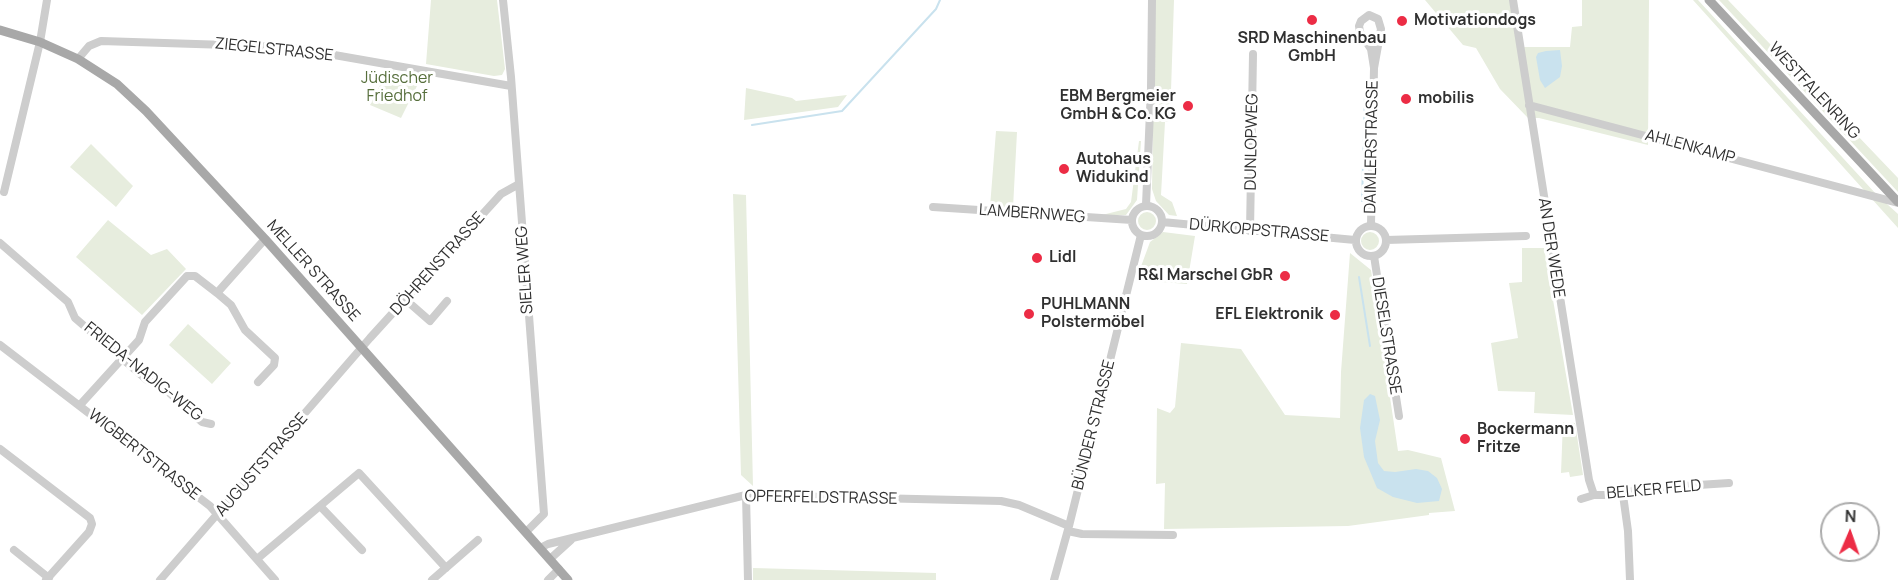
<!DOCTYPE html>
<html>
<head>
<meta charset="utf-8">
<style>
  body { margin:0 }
  #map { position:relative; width:1898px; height:580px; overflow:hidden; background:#fff; font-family:Manrope,sans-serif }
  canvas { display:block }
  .north { position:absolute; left:1820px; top:502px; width:60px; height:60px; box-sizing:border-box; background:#fff; border:2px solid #acacac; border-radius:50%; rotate:2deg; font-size:16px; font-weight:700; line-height:24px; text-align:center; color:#303030 }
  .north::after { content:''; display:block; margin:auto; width:21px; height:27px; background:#ec2c45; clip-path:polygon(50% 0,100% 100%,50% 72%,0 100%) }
</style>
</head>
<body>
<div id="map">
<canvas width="1898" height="580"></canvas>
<div class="north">N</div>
</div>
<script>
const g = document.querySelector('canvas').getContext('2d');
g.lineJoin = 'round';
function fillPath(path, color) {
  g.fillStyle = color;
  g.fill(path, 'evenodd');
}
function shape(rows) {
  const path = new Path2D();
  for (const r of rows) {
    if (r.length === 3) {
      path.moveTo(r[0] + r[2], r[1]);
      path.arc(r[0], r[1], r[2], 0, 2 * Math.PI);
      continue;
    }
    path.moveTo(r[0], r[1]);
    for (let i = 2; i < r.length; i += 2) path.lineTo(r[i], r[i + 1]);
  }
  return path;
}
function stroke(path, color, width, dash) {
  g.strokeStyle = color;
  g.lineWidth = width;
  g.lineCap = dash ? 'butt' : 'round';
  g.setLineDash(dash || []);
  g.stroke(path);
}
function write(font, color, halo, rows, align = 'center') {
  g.font = font + ' Manrope,sans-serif';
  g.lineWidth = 6;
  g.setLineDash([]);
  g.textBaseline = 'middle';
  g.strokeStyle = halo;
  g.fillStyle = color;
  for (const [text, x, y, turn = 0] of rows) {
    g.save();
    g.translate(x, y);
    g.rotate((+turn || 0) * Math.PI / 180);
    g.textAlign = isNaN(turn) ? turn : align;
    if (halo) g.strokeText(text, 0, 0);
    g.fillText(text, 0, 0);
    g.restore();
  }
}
fillPath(shape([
  [431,0,497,0,505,69,502,75,494,76,426,64],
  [1155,0,1174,0,1170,121,1165,122,1161,195,1172,202,1177,216,1169,215,1156,201,1152,189],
  [1425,0,1510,0,1517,47,1570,47,1572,27,1582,26,1582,0,1649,0,1648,145,1539,118,1528,118,1500,89,1476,48,1463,45],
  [1693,0,1698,0,1876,194,1898,214,1898,228],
  [1719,0,1728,0,1898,178,1898,192],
  [385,69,422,76,401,118,370,105,380,85],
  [746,88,792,98,796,101,847,95,838,107,744,120],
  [996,131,1017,132,1013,208,990,207],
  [1139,141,1141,141,1137,200,1126,215,1102,215,1126,209,1131,202],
  [91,144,133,186,116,207,70,167],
  [733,194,746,195,753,486,741,475],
  [1147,221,9],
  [108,220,151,255,167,249,186,269,142,315,76,257],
  [1370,241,9],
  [1163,232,1195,236,1187,284,1136,280,1150,242],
  [1522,248,1544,248,1573,415,1534,413,1535,392,1498,391,1491,343,1518,338,1509,283,1522,282],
  [1350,253,1371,270,1398,451,1408,450,1441,458,1455,511,1429,513,1429,515,1348,526,1164,529,1165,483,1156,484,1157,408,1170,413,1175,407,1181,343,1241,349,1285,415,1340,418,1341,372],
  [188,324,231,363,212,384,169,345],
  [1563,422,1575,423,1583,475,1570,477,1569,472,1561,473],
  [753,568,936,573,936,580,753,580]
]), '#e7edde');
fillPath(shape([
  [1560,50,1562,66,1560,77,1545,88,1540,80,1536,57,1538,53,1546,51],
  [1370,394,1375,396,1380,420,1375,441,1378,463,1384,471,1395,472,1416,469,1428,471,1437,478,1442,489,1439,501,1417,503,1393,497,1377,488,1364,457,1360,428,1364,400]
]), '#c9e2ee');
stroke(shape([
  [752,125,842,111,936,9,940,0],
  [1362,201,1365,93],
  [1359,277,1370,346]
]), '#c9e2ee', 2);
stroke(shape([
  [503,0,511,77,544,514,526,532],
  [1513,0,1589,480,1594,495],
  [78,59,89,46,101,41,259,46,300,49,511,86],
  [1529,105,1898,203],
  [4,192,40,42,47,0],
  [1146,205,1151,88,1152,0],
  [1147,221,15],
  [933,207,1132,220],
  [1162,222,1355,240],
  [1371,225,1374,68,1381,29,1378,19,1369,15,1361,21,1359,26,1360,32,1371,49,1374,68],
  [1371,241,15],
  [1250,231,1253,54],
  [1386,240,1526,236],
  [0,243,68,302,75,318,147,380,164,388,202,422,211,424],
  [1374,256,1399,416],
  [217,293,231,305,245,330,275,358,274,365,258,382],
  [406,300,430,321,447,301],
  [0,345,210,506,275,580],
  [80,405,139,340,145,322,187,276,195,276,217,293,265,239],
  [0,449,90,518,92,524,89,532,46,580],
  [746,495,748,580],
  [1623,495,1628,531,1630,580],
  [1581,499,1594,495,1623,495,1637,489,1729,483],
  [320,506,362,550],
  [1068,531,1082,534,1173,535],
  [540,548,548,544,746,495,1001,501,1019,505,1069,526],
  [14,550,49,578],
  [257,559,359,473,446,568],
  [550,559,571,540],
  [160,580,370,338,501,194,519,184],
  [432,580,478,540],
  [548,580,559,569],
  [1054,580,1069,526,1141,235]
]), '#cdcdcd', 8);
stroke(shape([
  [1709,0,1898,202],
  [0,30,40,42,78,59,117,84,146,111,265,239,568,580]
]), '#a8a8a8', 9);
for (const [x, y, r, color] of [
  [1312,20,6,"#ec2c45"],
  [1402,21,6,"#ec2c45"],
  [1406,99,6,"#ec2c45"],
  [1188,106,6,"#ec2c45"],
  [1064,169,6,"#ec2c45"],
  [1037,258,6,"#ec2c45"],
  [1285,276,6,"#ec2c45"],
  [1029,314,6,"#ec2c45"],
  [1335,315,6,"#ec2c45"],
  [1465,439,6,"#ec2c45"]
]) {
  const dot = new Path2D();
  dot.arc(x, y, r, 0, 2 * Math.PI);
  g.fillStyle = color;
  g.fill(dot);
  stroke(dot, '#fff', 2);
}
write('bold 16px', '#303030', '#fff', [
  ["Motivationdogs",1414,21],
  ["SRD Maschinenbau",1312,39,"center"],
  ["GmbH",1312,57,"center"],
  ["EBM Bergmeier",1176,97,"right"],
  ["GmbH & Co. KG",1176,115,"right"],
  ["mobilis",1418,99],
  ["Autohaus",1076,160],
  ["Widukind",1076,178],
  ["Lidl",1049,258],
  ["R&I Marschel GbR",1273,276,"right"],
  ["PUHLMANN",1041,305],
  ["Polstermöbel",1041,323],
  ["EFL Elektronik",1323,315,"right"],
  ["Bockermann",1477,430],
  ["Fritze",1477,448]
], 'left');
write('16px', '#303030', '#fff', [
  ["ZIEGELSTRASSE",274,50,6],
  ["WESTFALENRING",1814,91,47],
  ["DUNLOPWEG",1252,142,-89],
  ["DAIMLERSTRASSE",1372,147,-89],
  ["AHLENKAMP",1690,147,15],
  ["LAMBERNWEG",1032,214,4],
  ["DÜRKOPPSTRASSE",1259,231,5],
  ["AN DER WEDE",1551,248,81],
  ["DÖHRENSTRASSE",438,264,-48],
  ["SIELER WEG",525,270,-94],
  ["MELLER STRASSE",313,271,48],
  ["DIESELSTRASSE",1386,336,81],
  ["FRIEDA-NADIG-WEG",143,372,39],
  ["BÜNDER STRASSE",1094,425,-76],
  ["WIGBERTSTRASSE",144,455,38],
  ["AUGUSTSTRASSE",262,465,-49],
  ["BELKER FELD",1654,490,-5],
  ["OPFERFELDSTRASSE",821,498,1]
]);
write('16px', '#566e3b', '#fff', [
  ["Jüdischer",397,79],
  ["Friedhof",397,97]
]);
</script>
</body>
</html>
